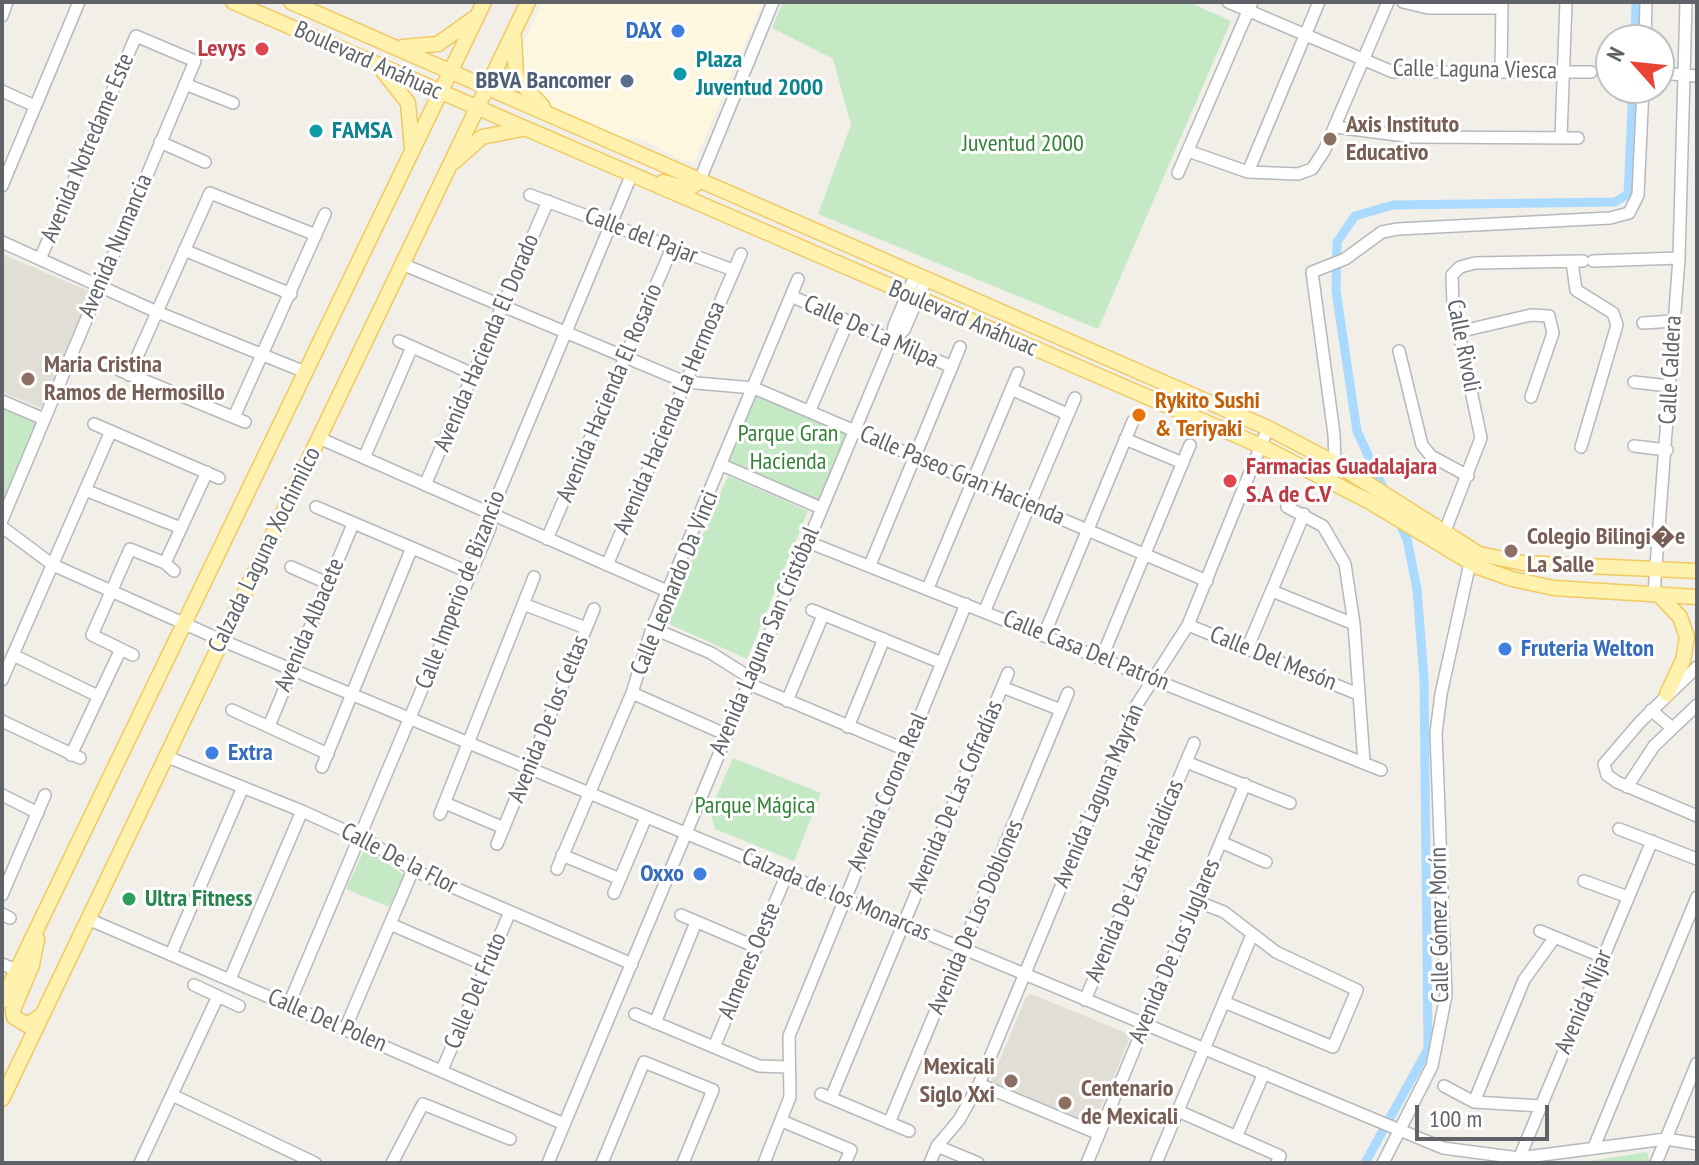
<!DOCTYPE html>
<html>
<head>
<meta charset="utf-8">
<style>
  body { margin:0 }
  #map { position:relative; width:1699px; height:1165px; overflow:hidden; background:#f1efe8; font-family:"PT Sans Narrow",sans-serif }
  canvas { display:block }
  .frame { position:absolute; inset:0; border:4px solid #5f6368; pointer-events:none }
  .north { position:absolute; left:1595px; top:24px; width:80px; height:80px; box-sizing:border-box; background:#fff; border:2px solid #bfc1c3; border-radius:50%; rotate:297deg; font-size:22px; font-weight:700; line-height:32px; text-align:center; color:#5f6368 }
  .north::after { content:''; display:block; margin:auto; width:28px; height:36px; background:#ea4335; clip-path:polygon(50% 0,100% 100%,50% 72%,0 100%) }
  .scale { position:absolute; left:1415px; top:1105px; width:134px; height:36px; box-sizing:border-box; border:4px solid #5f6368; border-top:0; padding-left:10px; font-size:24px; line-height:28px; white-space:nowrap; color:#5f6368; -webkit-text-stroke:6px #fff; paint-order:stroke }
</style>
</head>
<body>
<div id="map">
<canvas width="1699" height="1165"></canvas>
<div class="frame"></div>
<div class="north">N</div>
<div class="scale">100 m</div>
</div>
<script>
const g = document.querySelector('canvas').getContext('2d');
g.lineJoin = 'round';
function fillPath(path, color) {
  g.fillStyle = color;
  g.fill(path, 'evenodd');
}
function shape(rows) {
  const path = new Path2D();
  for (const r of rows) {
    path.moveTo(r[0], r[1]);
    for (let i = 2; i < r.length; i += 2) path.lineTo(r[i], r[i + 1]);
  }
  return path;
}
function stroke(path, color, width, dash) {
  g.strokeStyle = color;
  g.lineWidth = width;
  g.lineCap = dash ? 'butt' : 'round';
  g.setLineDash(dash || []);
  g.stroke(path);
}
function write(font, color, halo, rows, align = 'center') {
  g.font = font + ' "PT Sans Narrow",sans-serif';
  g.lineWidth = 6;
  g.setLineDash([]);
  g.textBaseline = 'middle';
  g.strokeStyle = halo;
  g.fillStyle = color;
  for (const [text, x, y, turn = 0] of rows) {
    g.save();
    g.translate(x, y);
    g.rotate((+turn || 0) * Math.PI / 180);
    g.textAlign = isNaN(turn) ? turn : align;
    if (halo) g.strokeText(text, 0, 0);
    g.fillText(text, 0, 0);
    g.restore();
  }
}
fillPath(shape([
  [543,2,763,2,694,163,679,159,646,141,608,133,545,103,521,73,519,52]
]), '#fef7e0');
fillPath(shape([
  [2,254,91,292,41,408,2,392],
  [1031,994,1131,1035,1094,1124,991,1081,1026,997]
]), '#e1ded6');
fillPath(shape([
  [783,2,1188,2,1231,21,1098,329,818,214,851,125,833,59,772,28],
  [755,393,850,432,819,503,727,464],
  [2,408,36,423,2,509],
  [728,476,808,511,747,659,665,622],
  [733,758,821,793,794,861,715,829,710,811],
  [365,848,404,875,389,907,346,889],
  [1647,1152,1650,1163,1578,1163]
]), '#c5e8c5');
stroke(shape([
  [1635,40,1636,2],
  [1386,494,1357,431,1336,291,1337,242,1355,216,1393,205,1615,202,1628,194,1633,88],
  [1365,1163,1428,1049,1424,679,1417,589,1407,539,1397,518]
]), '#aadaff', 9);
const minor = shape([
  [1228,2,1393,72,1591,72],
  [1403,2,1428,8,1502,8],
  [2,16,7,2],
  [1645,40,1646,2],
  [1501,71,1502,3],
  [1659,73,1697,76],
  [185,84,233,103],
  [2,91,35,106],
  [1335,127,1413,137,1578,138],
  [1561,136,1566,2],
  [160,142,205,162],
  [1188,151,1248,172,1298,174,1312,169,1324,151,1388,2],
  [1248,172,1319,2],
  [1178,173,1252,2],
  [699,182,773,2],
  [2,186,79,2],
  [530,195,733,270],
  [2,242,157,312,305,372],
  [184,250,291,294],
  [1593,261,1679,258],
  [1572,262,1576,290,1613,313,1617,325,1581,447],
  [402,264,685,382,754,388,1207,581],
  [791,296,952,367],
  [1643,323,1673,321],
  [1458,332,1531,315,1549,316,1553,333,1531,397],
  [399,341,473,374],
  [892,341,904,330,926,280],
  [1399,351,1422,445,1431,456,1468,476],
  [119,370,245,422],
  [129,375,210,193,316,235],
  [1634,382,1669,386],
  [1011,389,1067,414],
  [2,401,44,419],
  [810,410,848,321],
  [234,417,325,214],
  [94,424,219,478],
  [319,438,667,591],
  [1125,439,1183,463],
  [1634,446,1667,450],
  [364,458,412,347],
  [722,465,821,508],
  [1331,481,1335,463,1334,434,1312,272,1345,259,1382,232,1398,229,1610,218,1629,213,1638,195,1643,88],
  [425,485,548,201],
  [85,490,181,528],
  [316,507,471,573],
  [1287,507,1323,526,1345,564,1354,624,1364,762],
  [2,520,195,61,136,36,40,259],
  [2,527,53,565,221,640,1443,1148,1519,1158,1666,1139,1697,1144],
  [1443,536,1481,438,1453,305,1452,275,1460,267,1475,263,1583,261],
  [547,539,672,248],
  [808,542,1381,770],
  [165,563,207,472],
  [607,565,741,254],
  [870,565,960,347],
  [291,567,327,583],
  [928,588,1018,373],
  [1272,591,1354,624],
  [1654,593,1679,258,1686,2],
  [523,604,586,628],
  [812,610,942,663],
  [985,610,1075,398],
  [1188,625,1358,694],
  [652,628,711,653,752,679],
  [1044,635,1133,421],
  [1247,649,1304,514],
  [13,655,98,696],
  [133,655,92,635,130,549,165,563,174,571],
  [1102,657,1190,445],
  [1697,667,1640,722,1604,764,1607,775,1617,782,1697,816],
  [2,680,111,431],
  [749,684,906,750],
  [1002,687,1061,710],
  [632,693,727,735],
  [787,701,823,615],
  [232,710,328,754],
  [1651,710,1672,728],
  [2,721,80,758],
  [269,726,353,524],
  [848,727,884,639],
  [71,755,121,649],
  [165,756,302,811,370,842,413,870,632,964],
  [1186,762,1290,803],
  [322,767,411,550],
  [1627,787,1654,746,1697,705],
  [2,795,38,813],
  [445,803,504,828],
  [440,814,534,577],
  [1619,829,1697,859],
  [1221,842,1266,862],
  [497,844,594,609],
  [562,855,620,879],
  [557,869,632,693,652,628,798,279],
  [1584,881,1628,897],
  [614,893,646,817],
  [2,895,45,795],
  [1196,901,1224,912,1276,952,1357,990,1333,1047,1224,1002],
  [2,914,10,918],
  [681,915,756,947],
  [88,919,564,1124],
  [390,924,487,966],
  [1540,931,1603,957],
  [171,954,243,787],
  [2,964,16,970],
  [230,979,302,811],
  [194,985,239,1006],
  [1085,1000,1194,743],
  [289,1004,490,528,490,514,631,176],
  [635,1014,759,1066,789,1067],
  [655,1023,696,922],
  [345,1029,413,870],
  [714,1047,787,874],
  [442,1070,510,912],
  [979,1084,1099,1134],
  [1444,1086,1474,1102,1541,1106],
  [821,1094,909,1131],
  [172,1095,315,1163],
  [831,1098,1008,673],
  [1474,1102,1524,980,1555,937],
  [1178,1111,1280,1156,1277,1163],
  [782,1121,851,1150,845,1163],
  [889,1123,1068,693],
  [1237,1135,1264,1073],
  [937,1146,978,1163],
  [1594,1147,1697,897],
  [1518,1161,1652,841],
  [140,1163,218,996],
  [392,1163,423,1104,510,1139],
  [548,1163,892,341,894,326,915,276],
  [602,1163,644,1062,713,1090,683,1163],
  [764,1163,790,1097,789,1036,966,604],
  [930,1163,937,1146,959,1120,979,1084,1136,706,1188,625,1268,428],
  [1087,1163,1245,784],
  [1156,1163,1252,935],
  [1383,1163,1432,1066,1446,995,1436,733,1441,694,1470,563],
  [1656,1163,1697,1063]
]);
const major = shape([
  [233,2,1261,446,1370,502,1478,567,1512,579,1554,588,1697,597],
  [291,2,1268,428,1335,463,1479,554,1523,563,1697,571],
  [514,38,516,77,543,107],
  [403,47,438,44,473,19],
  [382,70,408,103,412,148],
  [454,162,482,137,522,129],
  [663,182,688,189,699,182],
  [1657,593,1680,617,1687,637,1683,660,1667,694],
  [37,939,32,965,13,1010,14,1017,27,1025,42,1015],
  [2,1001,484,2],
  [2,1099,528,2]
]);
stroke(minor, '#b5b8bc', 14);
stroke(major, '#f2c960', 17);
stroke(minor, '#fff', 11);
stroke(major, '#fff2af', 14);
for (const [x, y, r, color] of [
  [678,31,8,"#3f7fe0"],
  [262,49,8,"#e0444e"],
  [680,74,8,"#0f9aa8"],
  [627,81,8,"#5c6f8a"],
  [316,131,8,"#0f9aa8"],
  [1330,139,8,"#8d6e63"],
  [28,379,8,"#8d6e63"],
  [1139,415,8,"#e8710a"],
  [1230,481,8,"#e0444e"],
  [1511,551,8,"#8d6e63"],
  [1505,649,8,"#3f7fe0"],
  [212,753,8,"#3f7fe0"],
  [700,874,8,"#3f7fe0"],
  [129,899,8,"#2e9e5b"],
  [1011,1081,8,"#8d6e63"],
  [1065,1103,8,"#8d6e63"]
]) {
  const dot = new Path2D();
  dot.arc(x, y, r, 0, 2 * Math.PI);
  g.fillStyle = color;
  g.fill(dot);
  stroke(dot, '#fff', 3);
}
write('bold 24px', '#366cbe', '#fff', [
  ["DAX",662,31],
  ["Fruteria Welton",1521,649,"left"],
  ["Extra",228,753,"left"],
  ["Oxxo",684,874]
], 'right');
write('bold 24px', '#be3a42', '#fff', [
  ["Levys",246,49],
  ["Farmacias Guadalajara",1246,467,"left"],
  ["S.A de C.V",1246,495,"left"]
], 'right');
write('bold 24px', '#0d838f', '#fff', [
  ["Plaza",696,60],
  ["Juventud 2000",696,88],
  ["FAMSA",332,131]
], 'left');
write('24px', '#5f6368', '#fff', [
  ["Boulevard Anáhuac",368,61,24],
  ["Calle Laguna Viesca",1475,70,1],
  ["Avenida Notredame Este",88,148,-67],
  ["Calle del Pajar",641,236,21],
  ["Avenida Numancia",116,246,-67],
  ["Boulevard Anáhuac",963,319,23],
  ["Calle De La Milpa",871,332,24],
  ["Avenida Hacienda El Dorado",487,343,-67],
  ["Calle Rivoli",1463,346,79],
  ["Calle Caldera",1671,370,-87],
  ["Avenida Hacienda El Rosario",610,393,-67],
  ["Avenida Hacienda La Hermosa",670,418,-67],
  ["Calle Paseo Gran Hacienda",962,476,23],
  ["Calzada Laguna Xochimilco",265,550,-64],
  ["Calle Leonardo Da Vinci",675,583,-68],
  ["Calle Imperio de Bizancio",461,590,-69],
  ["Avenida Albacete",310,625,-67],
  ["Avenida Laguna San Cristóbal",765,641,-67],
  ["Calle Casa Del Patrón",1086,651,22],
  ["Calle Del Mesón",1273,659,22],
  ["Avenida De los Celtas",549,719,-68],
  ["Avenida Corona Real",888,792,-67],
  ["Avenida Laguna Mayrán",1099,796,-67],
  ["Avenida De Las Cofradías",956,797,-67],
  ["Calle De la Flor",399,859,27],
  ["Avenida De Las Heráldicas",1135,881,-67],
  ["Calzada de los Monarcas",836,895,23],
  ["Avenida De Los Doblones",976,917,-67],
  ["Calle Gómez Morín",1440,925,-91],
  ["Avenida De Los Juglares",1175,951,-67],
  ["Almenes Oeste",750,961,-67],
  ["Calle Del Fruto",476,991,-67],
  ["Avenida Níjar",1584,1002,-67],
  ["Calle Del Polen",327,1021,23]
]);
write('bold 24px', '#4e5e75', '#fff', [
  ["BBVA Bancomer",611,81]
], 'right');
write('bold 24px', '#785e54', '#fff', [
  ["Axis Instituto",1346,125],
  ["Educativo",1346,153],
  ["Maria Cristina",44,365],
  ["Ramos de Hermosillo",44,393],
  ["Colegio Bilingi�e",1527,537],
  ["La Salle",1527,565],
  ["Mexicali",995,1067,"right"],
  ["Siglo Xxi",995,1095,"right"],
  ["Centenario",1081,1089],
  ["de Mexicali",1081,1117]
], 'left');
write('24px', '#348238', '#fff', [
  ["Juventud 2000",1023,144],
  ["Parque Gran",788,434],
  ["Hacienda",788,462],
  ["Parque Mágica",755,806]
]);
write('bold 24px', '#c56008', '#fff', [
  ["Rykito Sushi",1155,401],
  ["& Teriyaki",1155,429]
], 'left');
write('bold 24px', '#27864d', '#fff', [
  ["Ultra Fitness",145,899]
], 'left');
</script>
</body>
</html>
